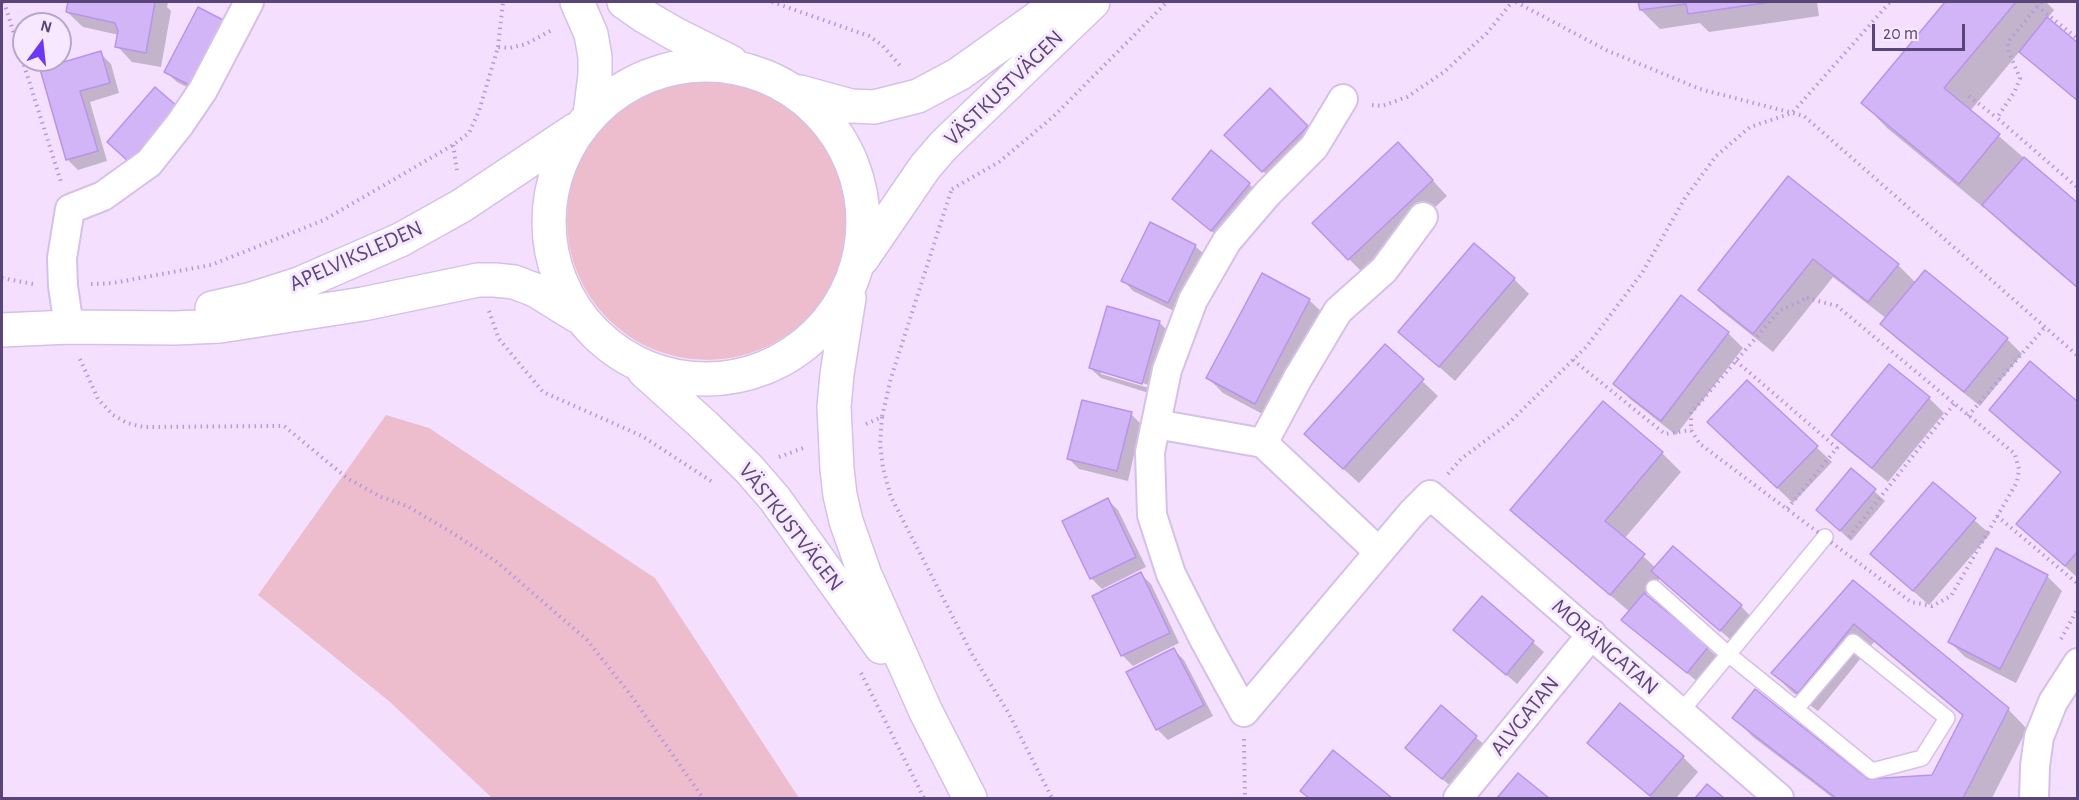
<!DOCTYPE html>
<html>
<head>
<meta charset="utf-8">
<style>
  body { margin:0 }
  #map { position:relative; width:2079px; height:800px; overflow:hidden; background:#f4e0fe; font-family:"Alegreya Sans",sans-serif }
  canvas { display:block }
  .frame { position:absolute; inset:0; border:3px solid #594577; pointer-events:none }
  .north { position:absolute; left:12px; top:12px; width:60px; height:60px; box-sizing:border-box; background:#f7e8ff; border:2px solid #b8a7c9; border-radius:50%; rotate:15deg; font-size:16px; font-weight:700; line-height:24px; text-align:center; color:#594577 }
  .north::after { content:''; display:block; margin:auto; width:21px; height:27px; background:#6c38f5; clip-path:polygon(50% 0,100% 100%,50% 72%,0 100%) }
  .scale { position:absolute; left:1872px; top:24px; width:93px; height:27px; box-sizing:border-box; border:3px solid #594577; border-top:0; padding-left:8px; font-size:18px; line-height:21px; white-space:nowrap; color:#594577; -webkit-text-stroke:4px #f7e8ff; paint-order:stroke }
</style>
</head>
<body>
<div id="map">
<canvas width="2079" height="800"></canvas>
<div class="frame"></div>
<div class="north">N</div>
<div class="scale">20 m</div>
</div>
<script>
const g = document.querySelector('canvas').getContext('2d');
g.lineJoin = 'round';
function fillPath(path, color) {
  g.fillStyle = color;
  g.fill(path, 'evenodd');
}
function shape(rows) {
  const path = new Path2D();
  for (const r of rows) {
    if (r.length === 3) {
      path.moveTo(r[0] + r[2], r[1]);
      path.arc(r[0], r[1], r[2], 0, 2 * Math.PI);
      continue;
    }
    path.moveTo(r[0], r[1]);
    for (let i = 2; i < r.length; i += 2) path.lineTo(r[i], r[i + 1]);
  }
  return path;
}
function stroke(path, color, width, dash) {
  g.strokeStyle = color;
  g.lineWidth = width;
  g.lineCap = dash ? 'butt' : 'round';
  g.setLineDash(dash || []);
  g.stroke(path);
}
function write(font, color, halo, rows, align = 'center') {
  g.font = font + ' "Alegreya Sans",sans-serif';
  g.lineWidth = 6;
  g.setLineDash([]);
  g.textBaseline = 'middle';
  g.strokeStyle = halo;
  g.fillStyle = color;
  for (const [text, x, y, turn = 0] of rows) {
    g.save();
    g.translate(x, y);
    g.rotate((+turn || 0) * Math.PI / 180);
    g.textAlign = isNaN(turn) ? turn : align;
    if (halo) g.strokeText(text, 0, 0);
    g.fillText(text, 0, 0);
    g.restore();
  }
}
fillPath(shape([
  [707,220,140],
  [386,415,429,428,655,578,799,798,492,798,390,702,258,595]
]), '#edbdce');
fillPath(shape([
  [69,2,168,2,167,7,171,11,161,67,132,62,117,46,119,35,83,27,67,12],
  [1640,2,1817,2,1819,16,1709,32,1700,23,1660,29,1641,10],
  [1947,2,2046,2,2054,10,2047,19,2078,45,2078,102,2020,51,1970,111,2078,205,2078,289,2009,230,1986,206,1984,208,1887,128,1863,103],
  [199,9,202,95,177,82,166,72],
  [100,53,111,64,119,93,90,102,107,161,78,170,67,159,42,70],
  [1270,90,1317,137,1273,181,1227,135],
  [1413,159,1447,196,1364,274,1349,259],
  [1788,178,1898,265,1916,283,2007,339,2022,354,1980,406,1897,339,1882,324,1887,319,1833,277,1773,352,1719,309,1700,290],
  [1249,184,1260,194,1222,240,1174,199],
  [1195,246,1206,256,1178,313,1133,291,1123,280],
  [1262,275,1309,300,1325,315,1270,418,1223,393,1208,378],
  [1514,279,1529,294,1455,381,1400,332],
  [1159,322,1170,333,1152,394,1101,378,1090,368],
  [1101,370,1149,385,1149,388,1101,374],
  [1728,333,1743,348,1676,435,1630,399,1615,383],
  [1385,346,1438,396,1359,483,1321,449],
  [1929,398,1944,413,1888,482,1848,450,1833,434],
  [2078,404,2078,578,2018,524,2061,473,2010,429,1991,410],
  [1131,414,1141,424,1128,481,1079,469,1069,459],
  [1724,437,1816,447,1832,462,1793,503],
  [1662,453,1681,472,1624,539,1656,568,1741,606,1751,617,1731,640,1660,578,1645,596,1719,658,1698,682,1634,630,1630,612,1532,529,1512,510],
  [1851,470,1885,501,1851,541,1818,510],
  [1933,484,1990,534,1929,605,1888,569],
  [1108,500,1118,510,1146,567,1102,589,1091,578,1064,522],
  [1141,574,1151,584,1179,643,1133,666,1122,655],
  [2047,576,2062,591,2016,683,1965,657,1950,642],
  [1853,582,2008,709,2027,729,1992,798,1833,798,1753,737,1734,718,1867,780,1933,776,1964,717,1874,642,1818,711,1792,692,1773,673],
  [1482,598,1544,652,1517,684,1455,630],
  [1173,649,1184,660,1213,716,1168,740,1157,729,1128,673],
  [1441,707,1487,747,1453,788,1417,758],
  [1589,743,1683,757,1698,772,1676,798,1652,798],
  [1333,752,1389,798,1310,798,1302,790],
  [1518,775,1546,798,1499,798]
]), '#0003');
const building = shape([
  [68,2,155,2,146,53,115,47,118,31,115,23,66,12,68,2],
  [1638,2,1771,2,1688,14,1686,4,1640,10,1638,2],
  [1945,2,2016,2,1944,88,2000,134,1959,184,1861,103,1945,2],
  [198,7,225,21,191,86,164,72,198,7],
  [2047,17,2078,43,2078,101,2019,52,2047,17],
  [101,51,110,83,80,91,98,151,66,160,40,69,101,51],
  [155,87,178,107,129,162,107,142,155,87],
  [1270,88,1308,126,1262,172,1224,135,1270,88],
  [1398,142,1433,180,1348,260,1312,223,1398,142],
  [1211,150,1250,183,1211,231,1172,199,1211,150],
  [2024,157,2078,203,2078,288,1982,205,2024,157],
  [1788,176,1899,264,1868,302,1813,259,1753,334,1698,290,1788,176],
  [1150,222,1196,245,1168,303,1121,281,1150,222],
  [1474,243,1515,278,1439,367,1398,332,1474,243],
  [1925,270,2008,338,1964,392,1880,324,1925,270],
  [1262,273,1310,299,1255,404,1206,378,1262,273],
  [1681,295,1729,332,1661,421,1613,384,1681,295],
  [1107,306,1160,321,1142,384,1089,368,1107,306],
  [1385,344,1424,379,1343,469,1304,434,1385,344],
  [2030,361,2078,402,2078,551,2065,566,2016,524,2061,472,1989,410,2030,361],
  [1889,364,1930,397,1872,468,1831,435,1889,364],
  [1747,380,1818,446,1777,488,1707,422,1747,380],
  [1082,400,1132,412,1117,471,1067,459,1082,400],
  [1603,401,1663,452,1605,521,1645,554,1610,595,1510,510,1603,401],
  [1851,468,1876,489,1840,531,1816,510,1851,468],
  [1933,482,1976,518,1913,591,1870,554,1933,482],
  [1108,498,1136,557,1090,579,1062,521,1108,498],
  [1673,546,1742,605,1720,631,1651,571,1673,546],
  [1996,548,2048,575,2000,669,1948,642,1996,548],
  [1141,572,1170,633,1121,656,1092,596,1141,572],
  [1853,580,2009,708,1963,798,1836,798,1732,718,1755,689,1868,779,1932,775,1963,715,1854,624,1798,693,1771,673,1853,580],
  [1644,593,1709,646,1687,673,1621,620,1644,593],
  [1482,596,1534,641,1506,675,1453,630,1482,596],
  [1174,648,1204,705,1156,730,1126,672,1174,648],
  [1620,703,1684,756,1650,796,1587,743,1620,703],
  [1441,705,1477,736,1442,779,1405,748,1441,705],
  [1333,750,1392,798,1309,798,1300,791,1333,750],
  [1518,773,1549,798,1497,798,1518,773],
  [1707,784,1724,798,1695,798,1707,784]
]);
fillPath(building, '#d2b5f7');
stroke(building, '#b993eb', 1.5);
const service = shape([
  [1654,588,1728,654,1796,709,1872,771,1922,758,1947,718,1853,642,1796,709],
  [1680,713,1825,537]
]);
const minor = shape([
  [1343,99,1314,147,1268,193,1227,241,1193,300,1167,370,1150,452,1152,515,1171,574,1204,639,1244,712,1412,513,1430,495,1779,798],
  [69,327,63,286,62,258,70,209,103,196,149,163,180,124,203,90,249,2],
  [1156,424,1263,443,1379,552],
  [1263,443,1298,378,1338,311,1384,270,1423,217],
  [1458,798,1592,634],
  [2034,798,2035,766,2039,737,2053,702,2078,663]
]);
const tertiary = shape([
  [577,2,591,34,595,57,595,75,590,115],
  [624,2,644,16,675,34,731,62],
  [706,222,157],
  [800,92,851,106,874,107,918,96,959,74,1060,2],
  [862,259,925,167,944,145,1093,2],
  [849,298,837,374,834,407,837,469,840,495,846,521,865,575,926,712,970,798],
  [212,308,252,299,299,284,400,240,461,206,575,130],
  [2,330,69,327,175,328,220,326,363,304,478,280,495,280,514,282,535,290,577,316],
  [644,371,706,427,749,469,775,499,881,647]
]);
stroke(service, '#d5c0e8', 18);
stroke(minor, '#d5c0e8', 32);
stroke(tertiary, '#d5c0e8', 36);
stroke(shape([
  [4,2,61,182],
  [772,2,869,36,882,45,902,68],
  [1516,2,1606,50,1700,89,1804,116,2078,356],
  [2041,2,2008,42,2009,53,2020,78,2015,91,1997,118,2078,188],
  [2037,6,2078,39],
  [498,47,503,2],
  [1969,96,1997,118],
  [1372,105,1382,106,1407,97,1444,72,1487,33,1512,2],
  [453,145,457,170],
  [952,189,999,162,1054,116,1167,2],
  [2,278,33,284],
  [91,284,113,283,211,265,324,220,453,145,469,133,479,111,498,47,510,48,526,44,554,29],
  [1807,298,1837,306,2015,454,2019,469,2017,482,1951,596,1932,606,1911,602,1700,444,1691,430,1691,413,1779,311,1807,298],
  [489,311,499,339,543,392,642,436,714,483],
  [80,359,98,399,113,415,127,423,143,427,284,426,347,478,381,497,407,506,451,532,497,562,587,640,630,694,703,798],
  [1573,360,1665,434,1691,430],
  [1736,361,1837,448,1787,509],
  [1968,416,2045,327],
  [882,417,880,444,883,468,891,497,973,656,1008,712,1052,798],
  [866,424,882,417,891,378,952,188],
  [779,457,806,447],
  [1448,474,1461,459,1509,423,1587,346,1642,273,1685,198,1716,156,1750,127,1792,113,1890,2],
  [1997,516,2078,584],
  [1849,537,1954,404],
  [2061,639,2078,608],
  [861,673,924,798],
  [1244,739,1245,798]
]), '#b698db', 4, [1.5, 4.5]);
stroke(service, '#fff', 15);
stroke(minor, '#fff', 28);
stroke(tertiary, '#fff', 33);
write('22px', '#594577', '#f7e8ff', [
  ["VÄSTKUSTVÄGEN",1004,88,-44],
  ["APELVIKSLEDEN",356,256,-24],
  ["VÄSTKUSTVÄGEN",791,527,52],
  ["MORÄNGATAN",1605,647,41],
  ["ALVGATAN",1525,716,-51]
]);
</script>
</body>
</html>
